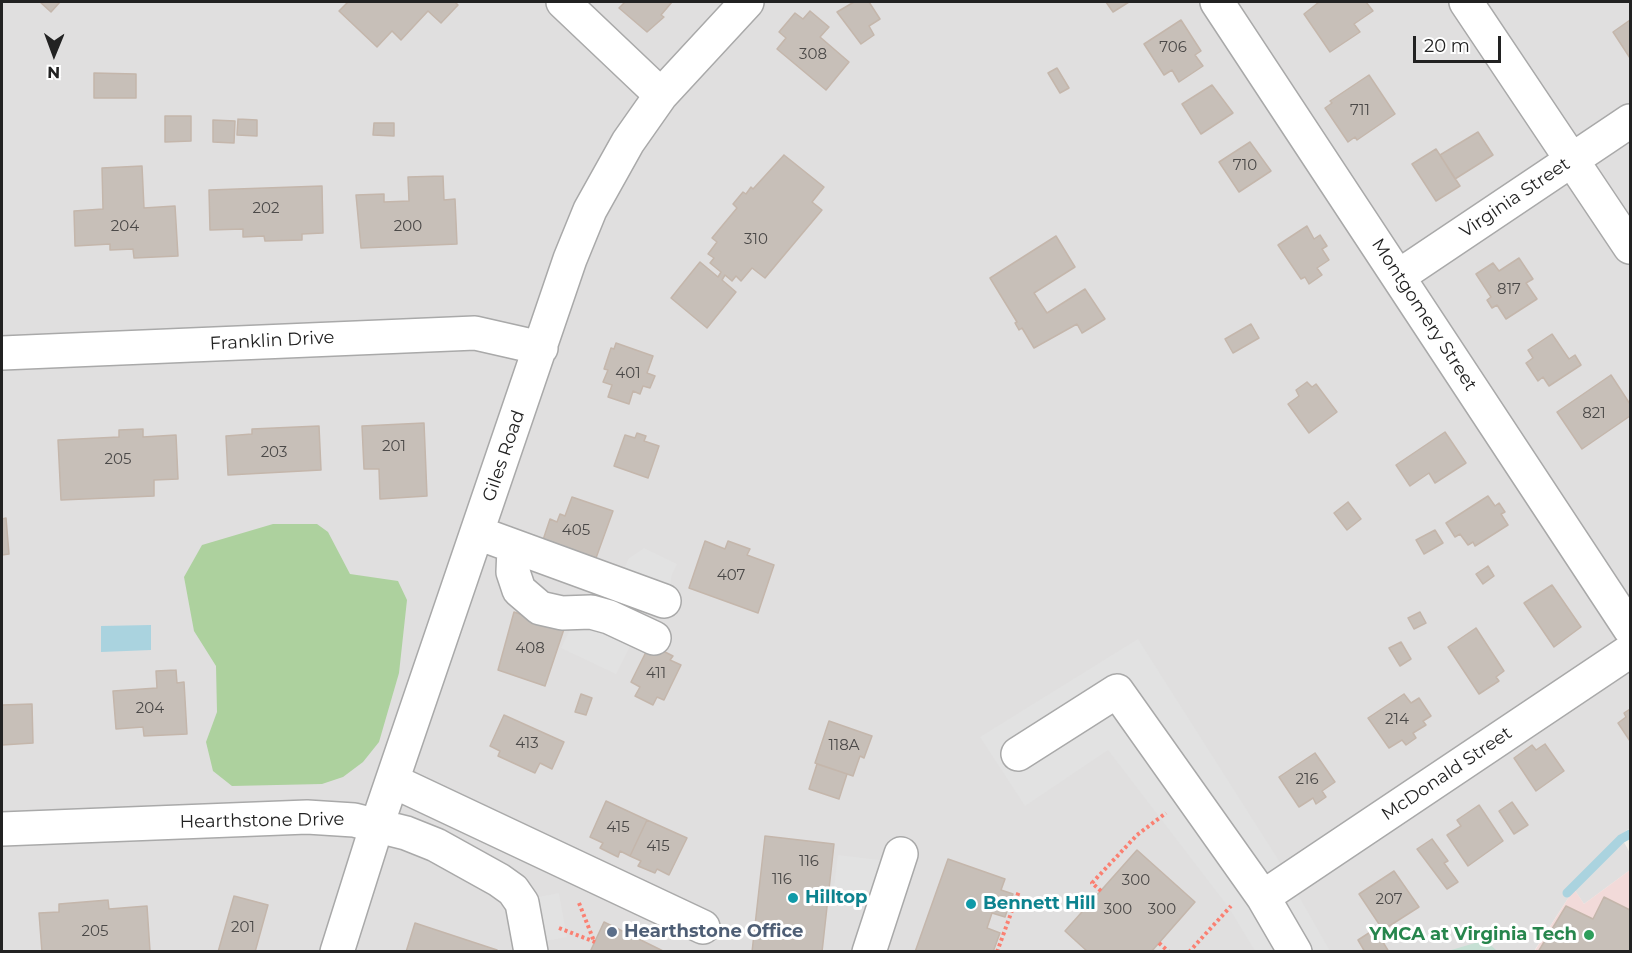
<!DOCTYPE html>
<html>
<head>
<meta charset="utf-8">
<style>
  body { margin:0 }
  #map { position:relative; width:1632px; height:953px; overflow:hidden; background:#f2efe9; font-family:Montserrat,sans-serif }
  canvas { display:block }
  .frame { position:absolute; inset:0; border:3px solid #222; pointer-events:none }
  .north { position:absolute; left:24px; top:24px; width:60px; height:60px; -webkit-text-stroke:4px #fff; paint-order:stroke; rotate:181deg; font-size:16px; font-weight:700; line-height:24px; text-align:center; color:#222 }
  .north::after { content:''; display:block; margin:auto; width:21px; height:27px; background:#222; clip-path:polygon(50% 0,100% 100%,50% 72%,0 100%) }
  .scale { position:absolute; left:1413px; top:36px; width:88px; height:27px; box-sizing:border-box; border:3px solid #222; border-top:0; padding-left:8px; font-size:18px; line-height:21px; white-space:nowrap; color:#222; -webkit-text-stroke:4px #fff; paint-order:stroke }
</style>
</head>
<body>
<div id="map">
<canvas width="1632" height="953"></canvas>
<div class="frame"></div>
<div class="north">N</div>
<div class="scale">20 m</div>
</div>
<script>
const g = document.querySelector('canvas').getContext('2d');
g.lineJoin = 'round';
function fillPath(path, color) {
  g.fillStyle = color;
  g.fill(path, 'evenodd');
}
function shape(rows) {
  const path = new Path2D();
  for (const r of rows) {
    path.moveTo(r[0], r[1]);
    for (let i = 2; i < r.length; i += 2) path.lineTo(r[i], r[i + 1]);
  }
  return path;
}
function stroke(path, color, width, dash) {
  g.strokeStyle = color;
  g.lineWidth = width;
  g.lineCap = dash ? 'butt' : 'round';
  g.setLineDash(dash || []);
  g.stroke(path);
}
function write(font, color, halo, rows, align = 'center') {
  g.font = font + ' Montserrat,sans-serif';
  g.lineWidth = 6;
  g.setLineDash([]);
  g.textBaseline = 'middle';
  g.strokeStyle = halo;
  g.fillStyle = color;
  for (const [text, x, y, turn = 0] of rows) {
    g.save();
    g.translate(x, y);
    g.rotate((+turn || 0) * Math.PI / 180);
    g.textAlign = isNaN(turn) ? turn : align;
    if (halo) g.strokeText(text, 0, 0);
    g.fillText(text, 0, 0);
    g.restore();
  }
}
fillPath(shape([
  [2,2,1630,2,1630,828,1620,835,1630,853,1630,870,1584,904,1574,889,1534,951,2,952]
]), '#e0dfdf');
fillPath(shape([
  [1630,870,1630,951,1534,952,1574,889,1584,904]
]), '#f2dad9');
fillPath(shape([
  [273,524,317,524,328,532,350,574,398,581,407,600,399,673,379,742,363,762,343,777,322,784,232,786,213,771,206,742,217,712,216,666,194,631,184,577,202,545]
]), '#add19e');
fillPath(shape([
  [1485,940,1497,951,1448,951]
]), '#c6e0d4');
fillPath(shape([
  [644,548,677,564,672,574,665,615,613,591,629,558],
  [578,613,633,640,616,674,561,648],
  [1138,639,1276,856,1330,951,1255,951,1229,908,1108,750,1025,806,980,737],
  [838,855,887,861,882,909,832,904],
  [559,893,567,937,541,942,533,898]
]), '#e2e2e2');
fillPath(shape([
  [151,625,151,650,101,652,101,626]
]), '#aad3df');
stroke(shape([
  [1567,893,1621,839,1630,834]
]), '#aad3df', 9);
const building = shape([
  [40,2,60,2,51,12,40,2],
  [348,2,455,2,458,5,441,23,428,11,401,40,392,31,377,47,339,11,348,2],
  [625,2,672,2,661,15,664,17,647,32,619,8,625,2],
  [854,2,869,2,880,19,869,26,874,35,861,44,837,12,854,2],
  [1106,2,1129,2,1113,12,1106,2],
  [1319,2,1366,2,1373,11,1354,24,1360,32,1330,52,1304,14,1319,2],
  [810,11,829,27,820,37,849,62,826,90,777,49,786,38,779,32,795,13,803,19,810,11],
  [1181,20,1201,51,1195,55,1203,66,1179,82,1172,70,1164,75,1144,44,1181,20],
  [1630,20,1630,58,1613,32,1630,20],
  [1057,68,1069,88,1060,93,1048,73,1057,68],
  [94,73,136,74,136,98,94,98,94,73],
  [1369,75,1395,114,1357,140,1355,137,1348,142,1325,108,1332,103,1330,101,1369,75],
  [1212,85,1233,113,1201,134,1182,104,1212,85],
  [165,116,191,116,191,141,165,142,165,116],
  [238,119,257,120,257,136,237,135,238,119],
  [213,120,235,121,234,143,213,142,213,120],
  [374,123,394,123,394,136,373,135,374,123],
  [1478,132,1493,155,1455,179,1440,155,1478,132],
  [1250,142,1271,171,1239,192,1219,162,1250,142],
  [1436,149,1460,186,1436,201,1412,164,1436,149],
  [784,155,824,187,812,202,822,210,765,278,752,268,741,281,736,276,732,281,725,275,722,280,736,292,707,328,671,298,700,262,718,277,721,272,710,263,714,258,708,254,717,242,712,238,737,208,733,204,743,192,746,194,751,187,753,189,784,155],
  [142,166,144,208,175,206,178,256,134,258,133,249,110,250,110,244,75,246,74,211,103,209,102,168,142,166],
  [443,176,444,200,455,199,457,244,361,248,356,195,384,194,384,202,409,201,408,177,443,176],
  [322,186,323,233,302,234,302,240,265,241,264,236,243,237,243,229,210,230,209,190,322,186],
  [1307,226,1314,239,1320,235,1327,246,1322,249,1329,260,1317,268,1322,275,1309,284,1305,277,1301,279,1278,245,1307,226],
  [1056,236,1075,267,1034,293,1047,313,1085,289,1105,319,1082,333,1077,324,1034,348,1022,328,1019,330,1015,323,1017,322,990,278,1056,236],
  [1519,258,1533,279,1526,283,1537,299,1506,319,1497,305,1492,308,1487,300,1491,297,1476,274,1493,263,1499,271,1519,258],
  [1251,324,1259,338,1233,353,1225,339,1251,324],
  [1552,334,1569,359,1575,355,1581,365,1549,386,1543,377,1538,381,1526,363,1533,358,1528,350,1552,334],
  [616,343,653,356,647,373,655,376,650,388,643,386,640,394,633,391,629,404,608,397,612,385,603,382,608,370,604,369,611,348,614,349,616,343],
  [1611,375,1630,404,1630,416,1582,449,1557,412,1611,375],
  [1307,382,1312,387,1316,384,1337,412,1309,433,1288,404,1299,396,1296,390,1307,382],
  [424,423,427,496,380,499,379,469,364,469,362,426,424,423],
  [319,426,321,470,228,475,226,436,252,434,252,429,319,426],
  [143,429,143,437,176,435,178,479,154,480,154,496,61,500,58,440,119,437,119,430,143,429],
  [1445,432,1466,463,1435,483,1429,473,1410,486,1396,465,1445,432],
  [637,433,646,436,644,441,659,446,648,478,614,466,625,435,635,438,637,433],
  [1488,496,1495,506,1499,503,1505,512,1501,514,1508,525,1475,546,1473,542,1468,545,1460,534,1455,537,1446,523,1488,496],
  [572,497,613,511,596,558,543,540,550,519,557,522,560,514,565,516,572,497],
  [1348,502,1361,519,1347,530,1334,513,1348,502],
  [6,518,9,554,2,555,2,519,6,518],
  [1435,530,1443,543,1424,554,1416,540,1435,530],
  [705,541,725,549,728,541,750,549,747,555,774,565,758,613,689,588,705,541],
  [1488,566,1494,576,1483,584,1476,574,1488,566],
  [1552,585,1581,627,1554,647,1524,603,1552,585],
  [514,612,564,629,545,686,498,670,514,612],
  [1420,612,1426,623,1414,629,1408,618,1420,612],
  [1476,628,1504,671,1496,677,1499,681,1479,694,1448,647,1476,628],
  [1401,642,1411,659,1400,666,1389,648,1401,642],
  [659,649,673,656,670,660,681,665,664,700,657,697,653,705,635,696,640,687,631,682,647,650,657,654,659,649],
  [176,670,177,683,184,682,187,734,144,736,143,727,116,729,113,691,157,688,156,671,176,670],
  [581,694,592,698,586,715,575,712,581,694],
  [1404,694,1411,703,1419,698,1431,716,1423,721,1426,725,1413,733,1416,738,1406,745,1402,740,1389,748,1368,718,1404,694],
  [32,704,33,743,2,745,2,705,32,704],
  [1630,709,1630,741,1618,723,1626,717,1624,713,1630,709],
  [504,715,564,742,552,769,540,763,535,773,498,756,500,751,490,746,504,715],
  [829,721,872,736,864,758,860,756,853,776,815,763,829,721],
  [1545,744,1564,771,1536,791,1514,758,1532,745,1536,750,1545,744],
  [1315,753,1335,782,1322,791,1326,797,1316,804,1313,798,1299,807,1279,777,1315,753],
  [817,764,847,774,839,799,809,789,817,764],
  [606,801,647,820,630,856,620,851,618,857,600,848,603,843,590,837,606,801],
  [1512,802,1528,825,1514,834,1499,811,1512,802],
  [1479,805,1503,841,1468,866,1447,835,1461,826,1457,820,1479,805],
  [647,820,687,838,669,875,657,869,655,873,638,866,641,861,630,856,647,820],
  [765,836,834,844,822,952,752,952,765,836],
  [1432,839,1448,861,1444,863,1458,882,1447,889,1417,849,1432,839],
  [1137,850,1195,902,1151,952,1088,952,1065,931,1137,850],
  [948,859,1005,879,1001,890,1013,894,1005,917,992,913,987,928,1000,933,993,952,915,952,948,859],
  [1394,871,1419,907,1383,930,1359,894,1394,871],
  [234,896,268,905,255,952,218,952,234,896],
  [1604,897,1630,910,1630,952,1538,952,1566,906,1593,919,1604,897],
  [108,900,109,909,147,906,150,951,42,952,39,913,59,912,59,904,108,900],
  [604,922,655,947,665,952,590,952,604,922],
  [415,923,497,950,496,952,406,952,415,923],
  [1375,929,1389,952,1365,952,1358,940,1375,929]
]);
fillPath(building, '#c7bfb8');
stroke(building, '#c4b6ab', 1.5);
const minor = shape([
  [563,2,661,95],
  [1217,2,1630,629],
  [1466,2,1630,247],
  [1399,276,1630,121],
  [2,353,475,333,541,348],
  [478,533,664,601],
  [514,548,513,572,519,590,540,608,562,613,591,612,609,617,654,638],
  [1018,754,1117,691,1263,897,1295,952],
  [393,781,703,927],
  [2,829,307,817,354,820,406,833,436,845,499,880,513,890,522,903,531,952],
  [1263,897,1630,651],
  [337,952,377,825,570,259,590,210,628,142,661,95,747,2],
  [869,952,901,854]
]);
stroke(minor, '#a9a9a9', 36);
stroke(shape([
  [1101,891,1092,883,1137,835,1166,813],
  [579,903,594,941],
  [559,928,595,942],
  [1159,943,1169,952],
  [997,952,1019,891],
  [1189,952,1231,906]
]), '#fa8072', 4, [3, 3]);
stroke(minor, '#fff', 33);
for (const [x, y, r, color] of [
  [793,898,6,"#0f9aa8"],
  [971,904,6,"#0f9aa8"],
  [612,932,6,"#5c6f8a"],
  [1589,935,6,"#2e9e5b"]
]) {
  const dot = new Path2D();
  dot.arc(x, y, r, 0, 2 * Math.PI);
  g.fillStyle = color;
  g.fill(dot);
  stroke(dot, '#fff', 2);
}
write('15px', '#4b4948', null, [
  ["706",1173,48],
  ["308",813,55],
  ["711",1360,111],
  ["710",1245,166],
  ["202",266,209],
  ["204",125,227],
  ["200",408,227],
  ["310",756,240],
  ["817",1509,290],
  ["401",628,374],
  ["821",1594,414],
  ["201",394,447],
  ["203",274,453],
  ["205",118,460],
  ["405",576,531],
  ["407",731,576],
  ["408",530,649],
  ["411",656,674],
  ["204",150,709],
  ["214",1397,720],
  ["413",527,744],
  ["118A",844,746],
  ["216",1307,780],
  ["415",618,828],
  ["415",658,847],
  ["116",809,862],
  ["116",782,880],
  ["300",1136,881],
  ["207",1389,900],
  ["300",1118,910],
  ["300",1162,910],
  ["201",243,928],
  ["205",95,932]
]);
write('18px', '#222', '#fff', [
  ["Virginia Street",1515,198,-34],
  ["Montgomery Street",1424,315,57],
  ["Franklin Drive",272,341,-3],
  ["Giles Road",504,456,-71],
  ["McDonald Street",1447,774,-34],
  ["Hearthstone Drive",262,821,-1]
]);
write('bold 18px', '#0d838f', '#fff', [
  ["Hilltop",805,898],
  ["Bennett Hill",983,904]
], 'left');
write('bold 18px', '#4e5e75', '#fff', [
  ["Hearthstone Office",624,932]
], 'left');
write('bold 18px', '#27864d', '#fff', [
  ["YMCA at Virginia Tech",1577,935]
], 'right');
</script>
</body>
</html>
